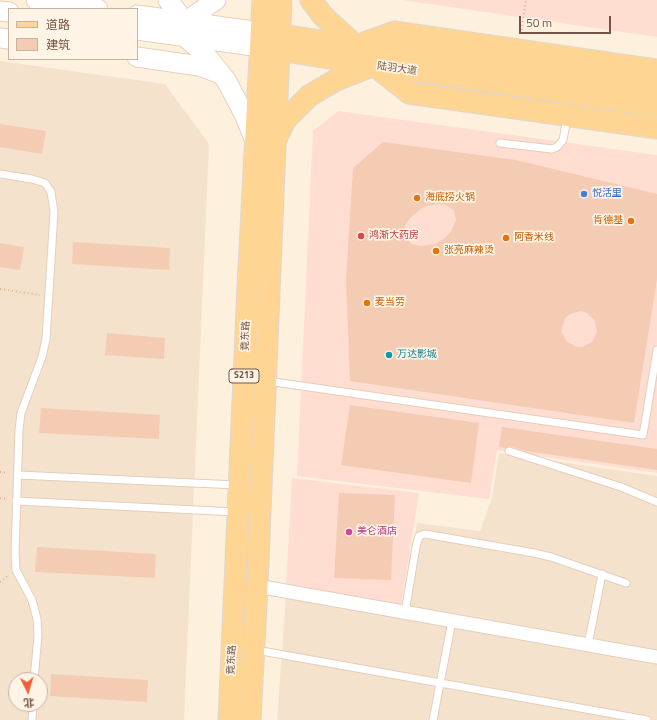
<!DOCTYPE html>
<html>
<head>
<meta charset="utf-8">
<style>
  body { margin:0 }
  #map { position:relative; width:657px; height:720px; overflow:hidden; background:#fdf1dd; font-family:"Titillium Web","Noto Sans SC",sans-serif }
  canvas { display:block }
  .legend { position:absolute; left:8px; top:8px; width:130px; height:52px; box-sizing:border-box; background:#fff4e5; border:1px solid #c7b4a5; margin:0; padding:5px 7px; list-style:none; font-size:12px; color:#745545 }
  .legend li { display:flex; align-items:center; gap:8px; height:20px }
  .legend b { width:20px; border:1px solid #c7b4a5 }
  .north { position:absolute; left:8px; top:672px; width:40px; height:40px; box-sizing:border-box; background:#fff4e5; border:1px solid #c7b4a5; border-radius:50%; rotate:175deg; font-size:11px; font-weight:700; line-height:16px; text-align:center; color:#745545 }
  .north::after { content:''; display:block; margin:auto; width:14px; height:18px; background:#ef603b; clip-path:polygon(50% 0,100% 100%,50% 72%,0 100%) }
  .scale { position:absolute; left:519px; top:16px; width:92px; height:18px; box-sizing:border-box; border:2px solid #745545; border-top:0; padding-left:5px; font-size:12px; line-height:14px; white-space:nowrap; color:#745545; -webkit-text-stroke:3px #fff4e5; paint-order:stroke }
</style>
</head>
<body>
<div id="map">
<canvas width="657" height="720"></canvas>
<ul class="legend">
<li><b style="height:5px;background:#ffd593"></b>道路</li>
<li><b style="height:11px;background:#f4ccb4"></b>建筑</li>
</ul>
<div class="north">北</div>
<div class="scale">50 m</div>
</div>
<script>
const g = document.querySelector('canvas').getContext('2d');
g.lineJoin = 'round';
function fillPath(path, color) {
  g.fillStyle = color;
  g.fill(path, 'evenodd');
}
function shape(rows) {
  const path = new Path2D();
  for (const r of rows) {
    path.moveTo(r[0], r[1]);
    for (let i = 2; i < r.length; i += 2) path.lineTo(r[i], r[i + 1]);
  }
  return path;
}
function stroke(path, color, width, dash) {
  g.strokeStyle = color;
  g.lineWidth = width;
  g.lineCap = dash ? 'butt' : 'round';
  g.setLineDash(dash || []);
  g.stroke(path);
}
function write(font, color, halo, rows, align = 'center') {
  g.font = font + ' "Titillium Web","Noto Sans SC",sans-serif';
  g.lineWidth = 3.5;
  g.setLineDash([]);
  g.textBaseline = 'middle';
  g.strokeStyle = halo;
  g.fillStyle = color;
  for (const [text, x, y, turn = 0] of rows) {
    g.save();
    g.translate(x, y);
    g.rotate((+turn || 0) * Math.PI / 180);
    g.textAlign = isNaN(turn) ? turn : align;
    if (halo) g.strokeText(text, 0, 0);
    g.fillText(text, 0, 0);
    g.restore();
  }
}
fillPath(shape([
  [0,61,165,84,209,144,184,720,0,720],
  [16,680,40,680,40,704,16,704],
  [499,453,657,476,657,720,277,720,286,596,401,617,417,523,480,531,492,498]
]), '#f5e2cc');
fillPath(shape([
  [402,0,657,0,657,37],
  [338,111,657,155,657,473,497,450,489,499,297,476,313,131],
  [292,478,419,493,401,606,286,586]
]), '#ffddd0');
fillPath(shape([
  [0,124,46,131,42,154,0,147],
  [383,142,516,160,657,194,657,279,634,423,350,381,346,280,353,168],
  [438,204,446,205,454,211,456,220,451,232,445,238,435,244,420,246,412,244,406,239,404,233,405,226,410,218,422,208,427,206],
  [581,311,587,313,595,321,597,332,592,342,582,347,577,347,567,342,562,333,562,327,566,317,570,314],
  [73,242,170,248,169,270,72,264],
  [0,243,24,247,20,270,0,267],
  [107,333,165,338,164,359,105,355],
  [350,405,479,423,471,483,341,465],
  [41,408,160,415,159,439,39,433],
  [502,427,657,449,657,470,526,451,510,446,505,448,499,447],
  [339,493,395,495,391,580,334,578],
  [37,547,156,554,155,578,35,572],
  [51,674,148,680,147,702,50,696]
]), '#f4ccb4');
const service = shape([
  [500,143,552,149,557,147,563,140,567,118],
  [0,174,32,179,45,183,51,192,54,212,46,339,42,357,21,413,19,430,15,553,16,570,32,600,37,619,38,635,34,680],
  [267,381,643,435,657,350],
  [509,451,621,487,657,502],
  [18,475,237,485],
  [16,501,236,512],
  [405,612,416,547,419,536,425,534,534,553,551,557,626,583],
  [588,645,602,574],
  [256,650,647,720],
  [32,720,33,704],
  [433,720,452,621]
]);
const minor = shape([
  [257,586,657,657]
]);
const secondary = shape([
  [36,0,98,9],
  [168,0,185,22,216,0],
  [0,11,9,12],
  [137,15,261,32],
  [137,30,261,47],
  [185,37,206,55,226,80,244,114,255,141],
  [0,38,9,39],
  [137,57,199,66,221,74]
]);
const primary = shape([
  [311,0,323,16,356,46,394,32,657,70],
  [266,33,657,91],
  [266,48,374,65,657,106],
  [375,66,409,93,657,128],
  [277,137,285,120,309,96,336,80,372,66],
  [229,720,248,286,263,0],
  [250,720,257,586,281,0]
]);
stroke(service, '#e3cebc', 9);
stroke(minor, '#e3cebc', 15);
stroke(secondary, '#e9cfb9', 21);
stroke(primary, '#ded6d2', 23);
stroke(shape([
  [521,34,526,0],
  [0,289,40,295],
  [0,472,8,473],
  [0,498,7,499],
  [0,582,9,575]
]), '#d8b097', 2, [1, 3]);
stroke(service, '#fff', 7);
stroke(minor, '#fff', 13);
stroke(secondary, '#fff', 19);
stroke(primary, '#ffd593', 21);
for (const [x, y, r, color] of [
  [584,194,4,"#3f7fe0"],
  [417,198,4,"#e8710a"],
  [631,221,4,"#e8710a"],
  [361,236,4,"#e0444e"],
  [506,238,4,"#e8710a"],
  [436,251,4,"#e8710a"],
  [367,303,4,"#e8710a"],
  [389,355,4,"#0f9aa8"],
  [349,532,4,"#d1479c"]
]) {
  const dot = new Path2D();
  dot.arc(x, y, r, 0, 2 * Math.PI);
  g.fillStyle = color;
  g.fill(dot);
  stroke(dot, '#fff4e5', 1.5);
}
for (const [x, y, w] of [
  [244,376,30]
]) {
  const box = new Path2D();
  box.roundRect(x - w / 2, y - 7, w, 14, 3);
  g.fillStyle = '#fff4e5';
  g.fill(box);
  stroke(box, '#745545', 1);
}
write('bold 9px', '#745545', null, [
  ["S213",244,376]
]);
write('10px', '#745545', '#fff4e5', [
  ["陆羽大道",397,69,8],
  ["竟东路",246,336,-88],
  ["竟东路",232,660,-87]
]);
write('10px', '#366cbe', '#fff4e5', [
  ["悦活里",592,194]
], 'left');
write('10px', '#c56008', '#fff4e5', [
  ["海底捞火锅",425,198],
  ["肯德基",623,221,"right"],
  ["阿香米线",514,238],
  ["张亮麻辣烫",444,251],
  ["麦当劳",375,303]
], 'left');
write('10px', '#be3a42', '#fff4e5', [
  ["鸿渐大药房",369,236]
], 'left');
write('10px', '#0d838f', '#fff4e5', [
  ["万达影城",397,355]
], 'left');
write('10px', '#b23c85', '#fff4e5', [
  ["美仑酒店",357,532]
], 'left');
</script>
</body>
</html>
